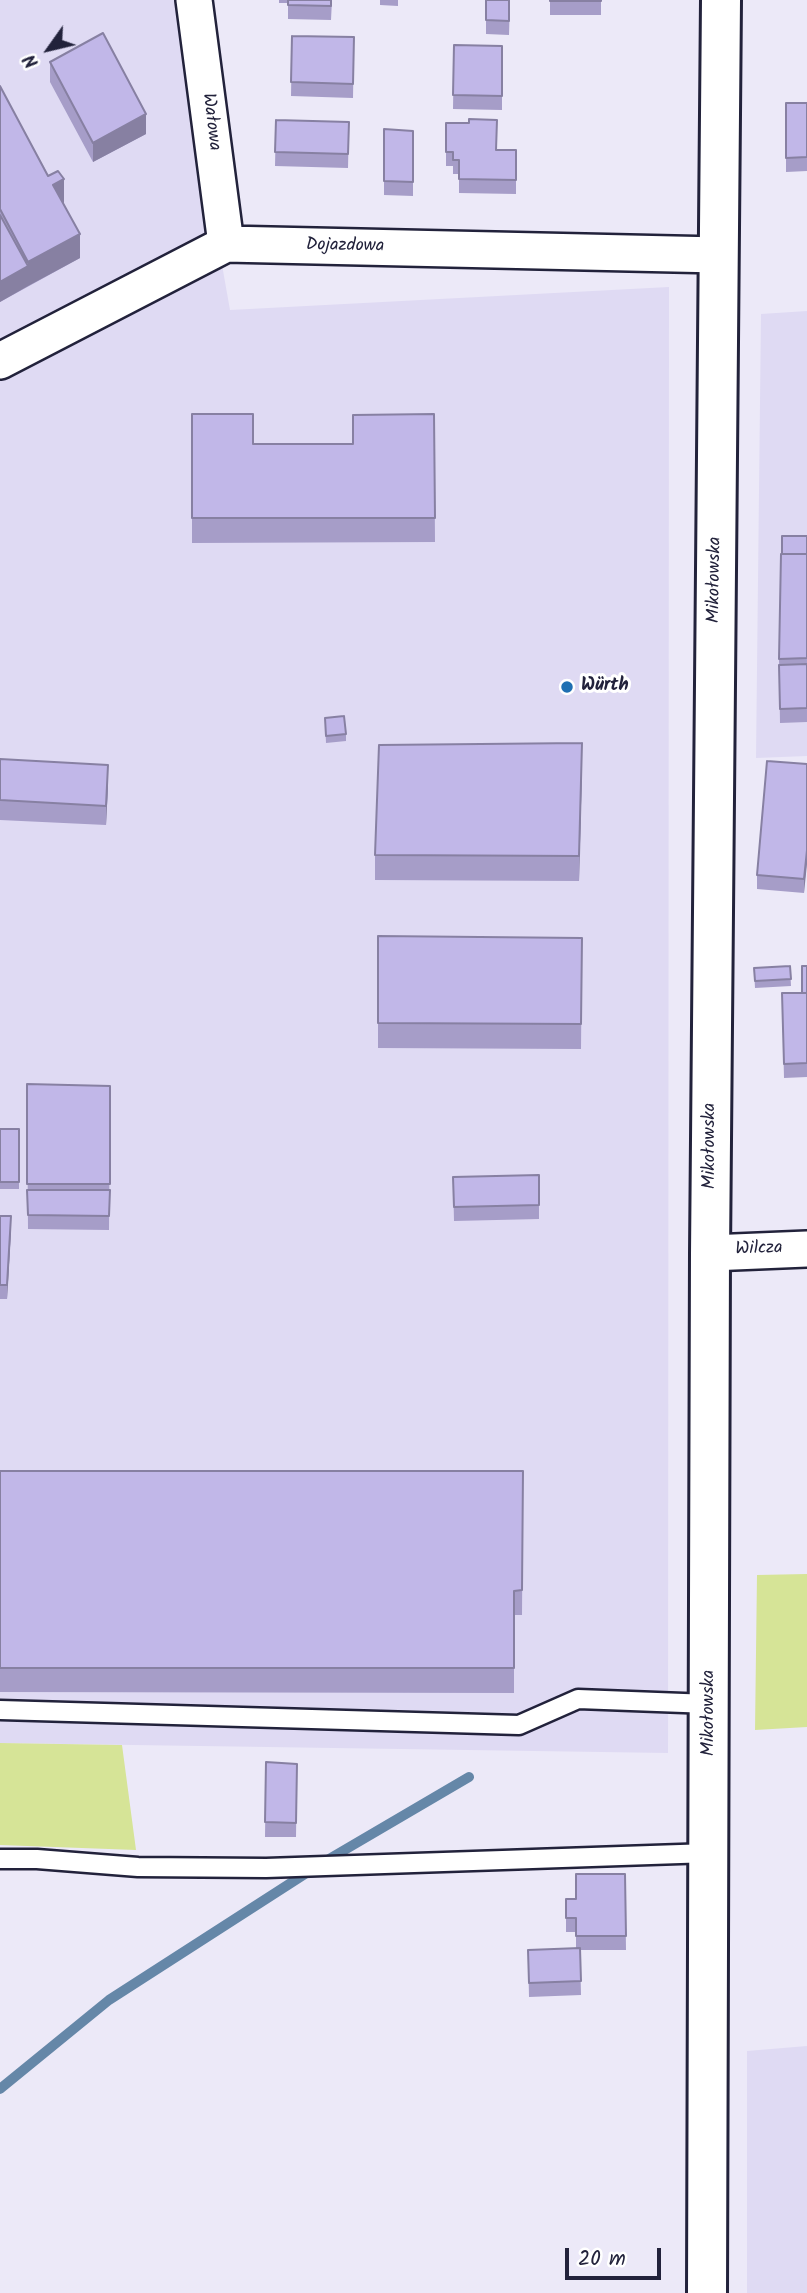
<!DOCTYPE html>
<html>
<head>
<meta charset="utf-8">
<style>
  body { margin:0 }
  #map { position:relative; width:807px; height:2293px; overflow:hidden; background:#ece9f8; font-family:Kalam,sans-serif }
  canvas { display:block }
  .north { position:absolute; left:14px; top:14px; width:70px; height:70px; -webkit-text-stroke:5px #fff; paint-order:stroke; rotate:236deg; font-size:19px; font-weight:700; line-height:28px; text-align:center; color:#22223b }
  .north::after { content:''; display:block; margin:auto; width:24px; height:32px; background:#22223b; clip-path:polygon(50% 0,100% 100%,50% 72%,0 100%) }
  .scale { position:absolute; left:565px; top:2248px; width:96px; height:32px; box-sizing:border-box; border:4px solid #22223b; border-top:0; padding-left:9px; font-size:21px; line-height:24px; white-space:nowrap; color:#22223b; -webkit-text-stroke:5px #fff; paint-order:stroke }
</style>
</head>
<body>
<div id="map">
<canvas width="807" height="2293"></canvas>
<div class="north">N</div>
<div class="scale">20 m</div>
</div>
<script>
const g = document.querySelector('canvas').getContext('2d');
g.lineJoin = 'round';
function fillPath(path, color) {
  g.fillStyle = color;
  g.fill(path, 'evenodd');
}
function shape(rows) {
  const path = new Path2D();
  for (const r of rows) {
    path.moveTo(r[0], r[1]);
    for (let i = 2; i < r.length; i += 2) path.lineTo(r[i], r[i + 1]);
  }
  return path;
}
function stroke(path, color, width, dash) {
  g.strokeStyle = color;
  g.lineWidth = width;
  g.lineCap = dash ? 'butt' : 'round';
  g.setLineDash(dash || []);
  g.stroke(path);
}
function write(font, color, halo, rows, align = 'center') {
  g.font = font + ' Kalam,sans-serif';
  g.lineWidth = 6;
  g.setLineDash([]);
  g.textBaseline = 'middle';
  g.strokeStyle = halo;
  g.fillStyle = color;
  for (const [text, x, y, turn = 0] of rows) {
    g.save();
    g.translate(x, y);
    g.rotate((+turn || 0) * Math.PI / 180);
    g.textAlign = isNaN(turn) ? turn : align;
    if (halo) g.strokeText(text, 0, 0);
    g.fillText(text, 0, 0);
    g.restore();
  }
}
fillPath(shape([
  [0,0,175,0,230,310,669,287,668,1753,0,1743],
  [807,311,807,756,756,758,761,314],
  [807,2046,807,2293,747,2293,747,2051]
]), '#dfdaf3');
fillPath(shape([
  [807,1574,807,1727,755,1730,757,1575],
  [0,1743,122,1745,136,1850,0,1845]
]), '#d6e497');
stroke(shape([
  [324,1862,469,1777],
  [0,2089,109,2000,311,1870]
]), '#6587a8', 10);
const service = shape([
  [0,1710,519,1725,578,1699,710,1704],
  [0,1859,37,1859,138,1867,266,1868,710,1853]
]);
const minor = shape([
  [194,0,226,244],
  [0,361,226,244,719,255],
  [710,1253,807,1249]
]);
const primary = shape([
  [707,2293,710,1253,721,0]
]);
stroke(service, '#22223b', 23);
stroke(minor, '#22223b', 40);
stroke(primary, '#22223b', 44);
stroke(service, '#fff', 18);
stroke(minor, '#fff', 35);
stroke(primary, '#fff', 38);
fillPath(shape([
  [279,0,332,0,331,20,288,19,288,3,279,3],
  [380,0,398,0,398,6,380,5],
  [486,0,510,0,509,35,486,34],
  [550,0,601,0,601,15,550,15],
  [292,36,354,37,353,98,291,96],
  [454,45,502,46,502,110,453,109],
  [50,62,146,134,93,162,50,82],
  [0,86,64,204,80,258,0,302],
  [786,103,807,103,807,171,786,172],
  [276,120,349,122,348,168,275,166],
  [446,123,496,150,516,150,516,194,459,193,459,174,453,174,453,166,446,166],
  [384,129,413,131,413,196,384,195],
  [192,414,253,444,353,444,434,414,435,542,192,543],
  [807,536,807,722,780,723,779,659],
  [325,718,346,734,346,741,326,743],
  [0,759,108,785,106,825,0,820],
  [807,764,804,893,757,889,757,875],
  [582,768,579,881,375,880,375,855],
  [378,936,582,938,581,1049,378,1048],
  [790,966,791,986,755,988,754,968],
  [807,966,807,1077,784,1078,782,993,802,993],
  [27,1084,110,1086,109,1230,28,1229],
  [0,1129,19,1129,19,1189,0,1189],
  [453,1177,539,1205,539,1219,454,1221],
  [0,1216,11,1230,7,1299,0,1299],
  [0,1471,523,1471,522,1615,514,1615,514,1693,0,1692],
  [266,1762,297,1764,296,1837,265,1837],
  [625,1874,626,1950,580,1950,581,1995,529,1997,528,1950,576,1948,576,1932,566,1932,566,1899,576,1899]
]), '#a69dc8');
fillPath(shape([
  [146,114,146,134,93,162,93,143],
  [64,179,64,204,53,185],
  [80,234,80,258,28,286,28,262],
  [28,266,28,286,0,302,0,282],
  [582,743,582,768,579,881,579,856],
  [108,765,108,785,106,825,106,806],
  [807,850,807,864,804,893,804,879],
  [11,1216,11,1230,7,1299,7,1285]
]), '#8780a2');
const building = shape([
  [288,0,331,0,331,6,288,5,288,0],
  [486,0,509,0,509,21,486,20,486,0],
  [550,0,601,0,601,1,550,1,550,0],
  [103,33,146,114,93,143,50,62,103,33],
  [292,36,354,37,353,84,291,82,292,36],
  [454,45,502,46,502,96,453,95,454,45],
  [0,86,48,176,58,171,64,179,53,185,80,234,28,262,0,209,0,86],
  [786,103,807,103,807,157,786,158,786,103],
  [469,119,497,120,496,150,516,150,516,180,459,179,459,160,453,160,453,152,446,152,446,123,469,123,469,119],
  [276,120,349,122,348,154,275,152,276,120],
  [384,129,413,131,413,182,384,181,384,129],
  [0,215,28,266,0,282,0,215],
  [192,414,253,414,253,444,353,444,353,415,434,414,435,518,192,518,192,414],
  [782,536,807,536,807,554,782,554,782,536],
  [781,554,807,554,807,658,779,659,781,554],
  [807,664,807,708,780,709,779,665,807,664],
  [344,716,346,734,326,736,325,718,344,716],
  [582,743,579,856,375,855,379,745,582,743],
  [0,759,108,765,106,806,0,800,0,759],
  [767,761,807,764,807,850,804,879,757,875,767,761],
  [378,936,582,938,581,1024,378,1023,378,936],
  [790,966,791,979,755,981,754,968,790,966],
  [802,966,807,966,807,993,802,993,802,966],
  [782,993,807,993,807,1063,784,1064,782,993],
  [27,1084,110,1086,110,1184,27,1184,27,1084],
  [0,1129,19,1129,19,1182,0,1182,0,1129],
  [539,1175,539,1205,454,1207,453,1177,539,1175],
  [27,1190,110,1190,109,1216,28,1215,27,1190],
  [0,1216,11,1216,7,1285,0,1285,0,1216],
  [0,1471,523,1471,522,1590,514,1591,514,1668,0,1668,0,1471],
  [266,1762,297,1764,296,1823,265,1822,266,1762],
  [576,1874,625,1874,626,1936,576,1936,576,1918,566,1918,566,1899,576,1899,576,1874],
  [580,1948,581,1981,529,1983,528,1950,580,1948]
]);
fillPath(building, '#c1b7e8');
stroke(building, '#8780a2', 2);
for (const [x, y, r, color] of [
  [567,687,7,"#1f6fb2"]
]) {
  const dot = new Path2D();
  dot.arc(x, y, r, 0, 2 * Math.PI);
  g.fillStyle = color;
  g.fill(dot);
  stroke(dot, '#fff', 2.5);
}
write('18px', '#22223b', '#fff', [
  ["Wałowa",210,122,83],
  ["Dojazdowa",345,247,1],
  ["Mikołowska",716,580,-89],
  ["Mikołowska",711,1146,-90],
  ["Wilcza",759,1250,-2],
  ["Mikołowska",710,1713,-90]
]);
write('bold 18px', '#22223b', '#fff', [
  ["Würth",581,687]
], 'left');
</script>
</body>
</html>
